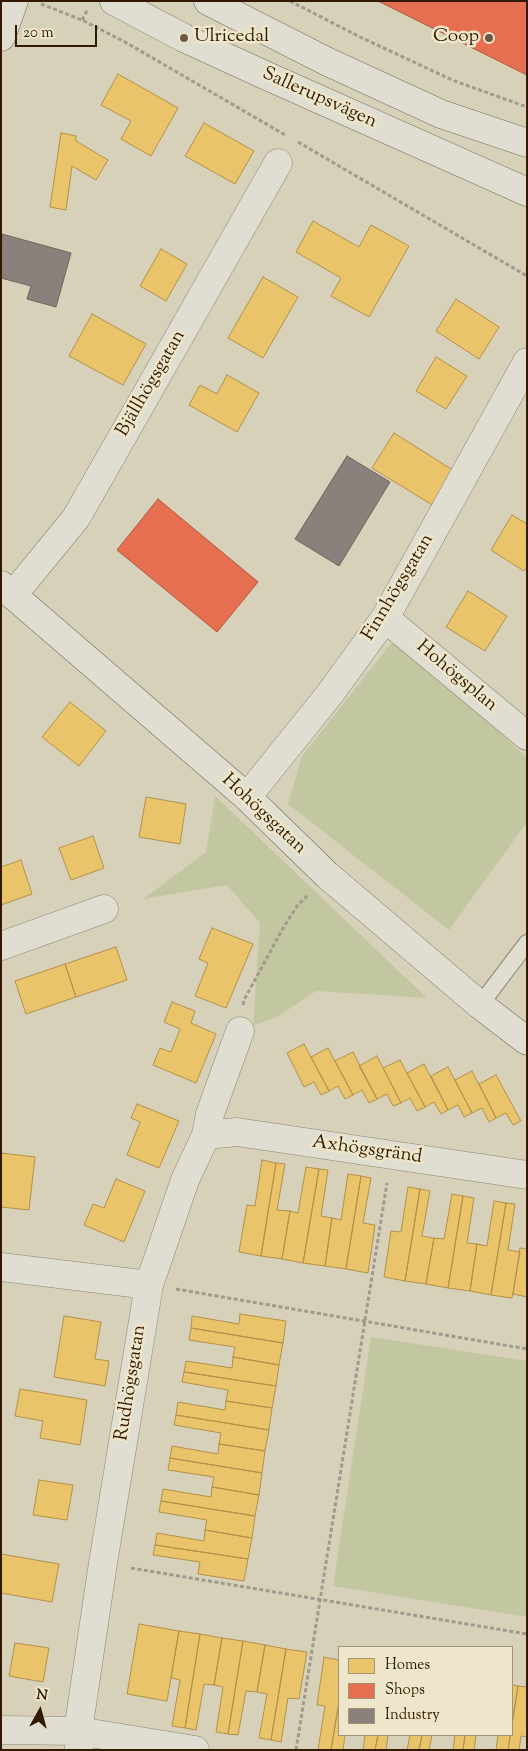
<!DOCTYPE html>
<html>
<head>
<meta charset="utf-8">
<style>
  body { margin:0 }
  #map { position:relative; width:528px; height:1751px; overflow:hidden; background:#d7d1ba; font-family:"Sorts Mill Goudy",serif }
  canvas { display:block }
  .frame { position:absolute; inset:0; border:2px solid #321900; pointer-events:none }
  .legend { position:absolute; left:338px; top:1646px; width:175px; height:90px; box-sizing:border-box; background:#ede6ca; border:1px solid #a29479; margin:0; padding:6px 9px; list-style:none; font-size:15px; color:#321900 }
  .legend li { display:flex; align-items:center; gap:10px; height:25px }
  .legend b { width:25px; border:1px solid #a29479 }
  .north { position:absolute; left:15px; top:1686px; width:50px; height:50px; -webkit-text-stroke:4px #ede6ca; paint-order:stroke; rotate:7deg; font-size:14px; font-weight:700; line-height:20px; text-align:center; color:#321900 }
  .north::after { content:''; display:block; margin:auto; width:18px; height:22px; background:#321900; clip-path:polygon(50% 0,100% 100%,50% 72%,0 100%) }
  .scale { position:absolute; left:15px; top:25px; width:82px; height:22px; box-sizing:border-box; border:2px solid #321900; border-top:0; padding-left:6px; font-size:15px; line-height:18px; white-space:nowrap; color:#321900; -webkit-text-stroke:4px #ede6ca; paint-order:stroke }
</style>
</head>
<body>
<div id="map">
<canvas width="528" height="1751"></canvas>
<div class="frame"></div>
<ul class="legend">
<li><b style="height:14px;background:#e9c46a"></b>Homes</li>
<li><b style="height:14px;background:#e76f51"></b>Shops</li>
<li><b style="height:14px;background:#8a817c"></b>Industry</li>
</ul>
<div class="north">N</div>
<div class="scale">20 m</div>
</div>
<script>
const g = document.querySelector('canvas').getContext('2d');
g.lineJoin = 'round';
function fillPath(path, color) {
  g.fillStyle = color;
  g.fill(path, 'evenodd');
}
function shape(rows) {
  const path = new Path2D();
  for (const r of rows) {
    path.moveTo(r[0], r[1]);
    for (let i = 2; i < r.length; i += 2) path.lineTo(r[i], r[i + 1]);
  }
  return path;
}
function stroke(path, color, width, dash) {
  g.strokeStyle = color;
  g.lineWidth = width;
  g.lineCap = dash ? 'butt' : 'round';
  g.setLineDash(dash || []);
  g.stroke(path);
}
function write(font, color, halo, rows, align = 'center') {
  g.font = font + ' "Sorts Mill Goudy",serif';
  g.lineWidth = 5;
  g.setLineDash([]);
  g.textBaseline = 'middle';
  g.strokeStyle = halo;
  g.fillStyle = color;
  for (const [text, x, y, turn = 0] of rows) {
    g.save();
    g.translate(x, y);
    g.rotate((+turn || 0) * Math.PI / 180);
    g.textAlign = isNaN(turn) ? turn : align;
    if (halo) g.strokeText(text, 0, 0);
    g.fillText(text, 0, 0);
    g.restore();
  }
}
fillPath(shape([
  [397,636,527,758,527,822,449,930,288,804,302,756],
  [215,796,427,998,316,991,277,1017,253,1026,260,923,227,885,143,899,206,852],
  [371,1337,527,1361,527,1617,333,1586]
]), '#c2c7a1');
const homes = shape([
  [118,74,178,108,151,156,121,139,131,121,101,105,118,74],
  [204,123,254,151,235,184,185,156,204,123],
  [61,133,76,136,76,141,108,160,96,180,72,166,66,210,50,207,61,133],
  [313,221,359,247,371,225,409,246,369,317,331,296,341,278,296,252,313,221],
  [161,249,187,264,166,301,140,286,161,249],
  [263,277,298,297,263,358,228,338,263,277],
  [456,299,499,327,479,359,436,331,456,299],
  [92,314,146,344,123,385,69,356,92,314],
  [436,357,467,376,446,409,416,391,436,357],
  [227,375,259,393,237,432,189,405,200,385,217,394,227,375],
  [394,433,456,472,434,506,372,468,394,433],
  [512,515,527,524,527,567,524,571,491,550,512,515],
  [468,591,507,616,485,651,446,627,468,591],
  [70,702,106,731,79,766,42,737,70,702],
  [146,797,186,804,180,844,139,837,146,797],
  [93,836,104,868,71,880,59,848,93,836],
  [21,860,32,894,1,905,1,867,21,860],
  [212,928,253,944,226,1008,195,996,208,963,199,959,212,928],
  [116,947,127,980,76,997,65,964,116,947],
  [65,964,76,997,26,1014,15,981,65,964],
  [172,1002,195,1011,191,1023,216,1034,196,1083,153,1065,160,1048,171,1052,180,1029,164,1022,172,1002],
  [304,1044,329,1091,321,1095,314,1082,304,1087,287,1053,304,1044],
  [328,1048,353,1095,345,1099,338,1086,329,1091,311,1057,328,1048],
  [353,1052,377,1099,369,1103,362,1090,353,1095,335,1061,353,1052],
  [377,1056,401,1103,393,1106,387,1094,377,1099,359,1066,377,1056],
  [400,1060,425,1107,417,1111,410,1098,401,1103,383,1068,400,1060],
  [424,1064,448,1110,441,1114,434,1102,425,1107,407,1073,424,1064],
  [448,1067,472,1113,464,1117,458,1105,448,1110,431,1076,448,1067],
  [472,1071,496,1118,489,1122,482,1108,472,1113,455,1080,472,1071],
  [496,1075,521,1121,513,1125,506,1113,496,1118,479,1084,496,1075],
  [137,1104,179,1121,159,1168,127,1155,140,1122,131,1118,137,1104],
  [1,1153,35,1157,29,1210,1,1207,1,1153],
  [262,1160,276,1163,261,1256,239,1252,247,1205,255,1206,262,1160],
  [276,1163,285,1164,277,1210,290,1211,282,1259,261,1256,276,1163],
  [306,1167,319,1169,303,1263,282,1259,290,1211,298,1213,306,1167],
  [319,1169,328,1170,321,1216,332,1218,325,1266,303,1263,319,1169],
  [348,1174,361,1176,346,1269,325,1266,332,1218,341,1220,348,1174],
  [361,1176,371,1178,363,1223,375,1225,368,1273,346,1269,361,1176],
  [116,1179,145,1191,124,1242,84,1225,93,1204,104,1208,116,1179],
  [408,1187,420,1189,405,1281,384,1277,391,1231,401,1232,408,1187],
  [420,1189,430,1191,422,1236,434,1238,426,1284,405,1281,420,1189],
  [452,1194,463,1196,448,1288,426,1284,434,1238,444,1239,452,1194],
  [463,1196,474,1198,467,1243,477,1244,470,1291,448,1288,463,1196],
  [494,1201,506,1203,491,1295,470,1291,477,1244,487,1246,494,1201],
  [506,1203,515,1204,508,1250,520,1252,512,1298,491,1295,506,1203],
  [520,1248,527,1249,527,1297,513,1294,520,1248],
  [240,1314,286,1321,283,1343,191,1328,192,1316,239,1324,240,1314],
  [64,1316,101,1322,95,1359,109,1361,105,1386,54,1377,64,1316],
  [191,1328,283,1343,279,1365,233,1357,235,1347,189,1340,191,1328],
  [233,1357,279,1365,276,1386,184,1372,186,1361,232,1368,233,1357],
  [184,1372,276,1386,272,1408,226,1401,228,1390,182,1382,184,1372],
  [20,1389,87,1400,80,1445,40,1438,43,1421,15,1416,20,1389],
  [226,1401,272,1408,269,1430,176,1415,178,1402,225,1410,226,1401],
  [176,1415,269,1430,265,1451,219,1444,221,1433,174,1425,176,1415],
  [219,1444,265,1451,262,1473,170,1458,172,1446,218,1454,219,1444],
  [170,1458,262,1473,259,1495,212,1487,214,1477,168,1470,170,1458],
  [39,1480,73,1485,67,1520,33,1515,39,1480],
  [212,1487,259,1495,255,1516,161,1501,163,1489,211,1497,212,1487],
  [161,1501,255,1516,252,1538,205,1530,207,1520,159,1512,161,1501],
  [205,1530,252,1538,248,1559,155,1545,157,1533,204,1541,205,1530],
  [155,1545,248,1559,244,1581,198,1574,200,1562,153,1555,155,1545],
  [1,1554,59,1564,52,1602,1,1593,1,1554],
  [139,1624,179,1631,167,1701,127,1694,139,1624],
  [179,1631,200,1634,185,1728,172,1726,180,1680,171,1678,179,1631],
  [200,1634,222,1638,214,1685,204,1684,196,1730,185,1728,200,1634],
  [222,1638,243,1641,228,1734,216,1732,223,1687,214,1685,222,1638],
  [243,1641,265,1645,257,1692,246,1691,238,1735,228,1734,243,1641],
  [15,1643,49,1648,43,1682,9,1676,15,1643],
  [265,1645,286,1649,271,1740,259,1738,267,1694,257,1692,265,1645],
  [286,1649,307,1652,299,1699,288,1698,281,1742,271,1740,286,1649],
  [324,1657,339,1660,339,1702,331,1750,318,1750,325,1706,317,1705,324,1657],
  [512,1685,518,1686,512,1725,512,1685],
  [518,1686,527,1687,527,1737,521,1736,519,1750,508,1750,518,1686],
  [339,1702,339,1735,345,1735,343,1750,331,1750,339,1702],
  [365,1735,378,1735,375,1750,363,1750,365,1735],
  [378,1735,388,1735,386,1750,375,1750,378,1735],
  [410,1735,422,1735,419,1750,407,1750,410,1735],
  [422,1735,432,1735,429,1750,419,1750,422,1735],
  [455,1735,465,1735,463,1750,453,1750,455,1735],
  [465,1735,476,1735,474,1750,463,1750,465,1735],
  [498,1735,510,1735,508,1750,496,1750,498,1735]
]);
fillPath(homes, '#e9c46a');
stroke(homes, '#b2914a', 1);
const shops = shape([
  [378,1,527,1,527,75,378,1],
  [158,499,258,582,217,632,117,550,158,499]
]);
fillPath(shops, '#e76f51');
stroke(shops, '#b15539', 1);
const industry = shape([
  [2,234,71,253,56,307,27,299,31,286,1,278,2,234],
  [347,456,390,482,339,566,295,539,347,456]
]);
fillPath(industry, '#8a817c');
stroke(industry, '#706257', 1);
const lane = shape([
  [480,1005,527,943]
]);
const street = shape([
  [13,595,76,518,278,163],
  [385,618,527,736],
  [247,797,329,695,385,618,527,362],
  [1,946,104,909],
  [206,1135,237,1132,527,1175],
  [1,1267,149,1285],
  [1,1730,78,1731,195,1750],
  [79,1750,78,1731,103,1563,149,1285,185,1180,206,1135,210,1114,240,1031]
]);
const secondary = shape([
  [114,1,184,38,267,76,527,192],
  [208,1,328,62,441,114,527,143],
  [1,37,14,1],
  [1,585,247,797,327,875,480,1005,527,1041]
]);
stroke(lane, '#8b8575', 18);
stroke(street, '#8b8575', 29);
stroke(secondary, '#736c5c', 29);
stroke(shape([
  [290,1,360,37,452,80,527,107],
  [41,4,82,20,125,42,287,136],
  [82,20,88,9],
  [298,142,527,276],
  [243,1005,244,1000,282,930,297,906,308,895],
  [176,1289,527,1349],
  [131,1568,527,1634],
  [296,1750,387,1183]
]), '#9f9a8e', 3, [4, 2.5]);
stroke(lane, '#e0ddd1', 16);
stroke(street, '#e0ddd1', 28);
stroke(secondary, '#e0ddd1', 28);
for (const [x, y, r, color] of [
  [184,38,5,"#6c5941"],
  [489,38,5,"#6c5941"]
]) {
  const dot = new Path2D();
  dot.arc(x, y, r, 0, 2 * Math.PI);
  g.fillStyle = color;
  g.fill(dot);
  stroke(dot, '#ede6ca', 2);
}
write('19px', '#321900', '#ede6ca', [
  ["Ulricedal",194,38],
  ["Coop",479,38,"right"]
], 'left');
write('19px', '#321900', '#ede6ca', [
  ["Sallerupsvägen",319,99,24],
  ["Bjällhögsgatan",152,384,-60],
  ["Finnhögsgatan",399,588,-59],
  ["Hohögsplan",456,677,40],
  ["Hohögsgatan",263,815,43],
  ["Axhögsgränd",367,1151,8],
  ["Rudhögsgatan",132,1383,-81]
]);
</script>
</body>
</html>
